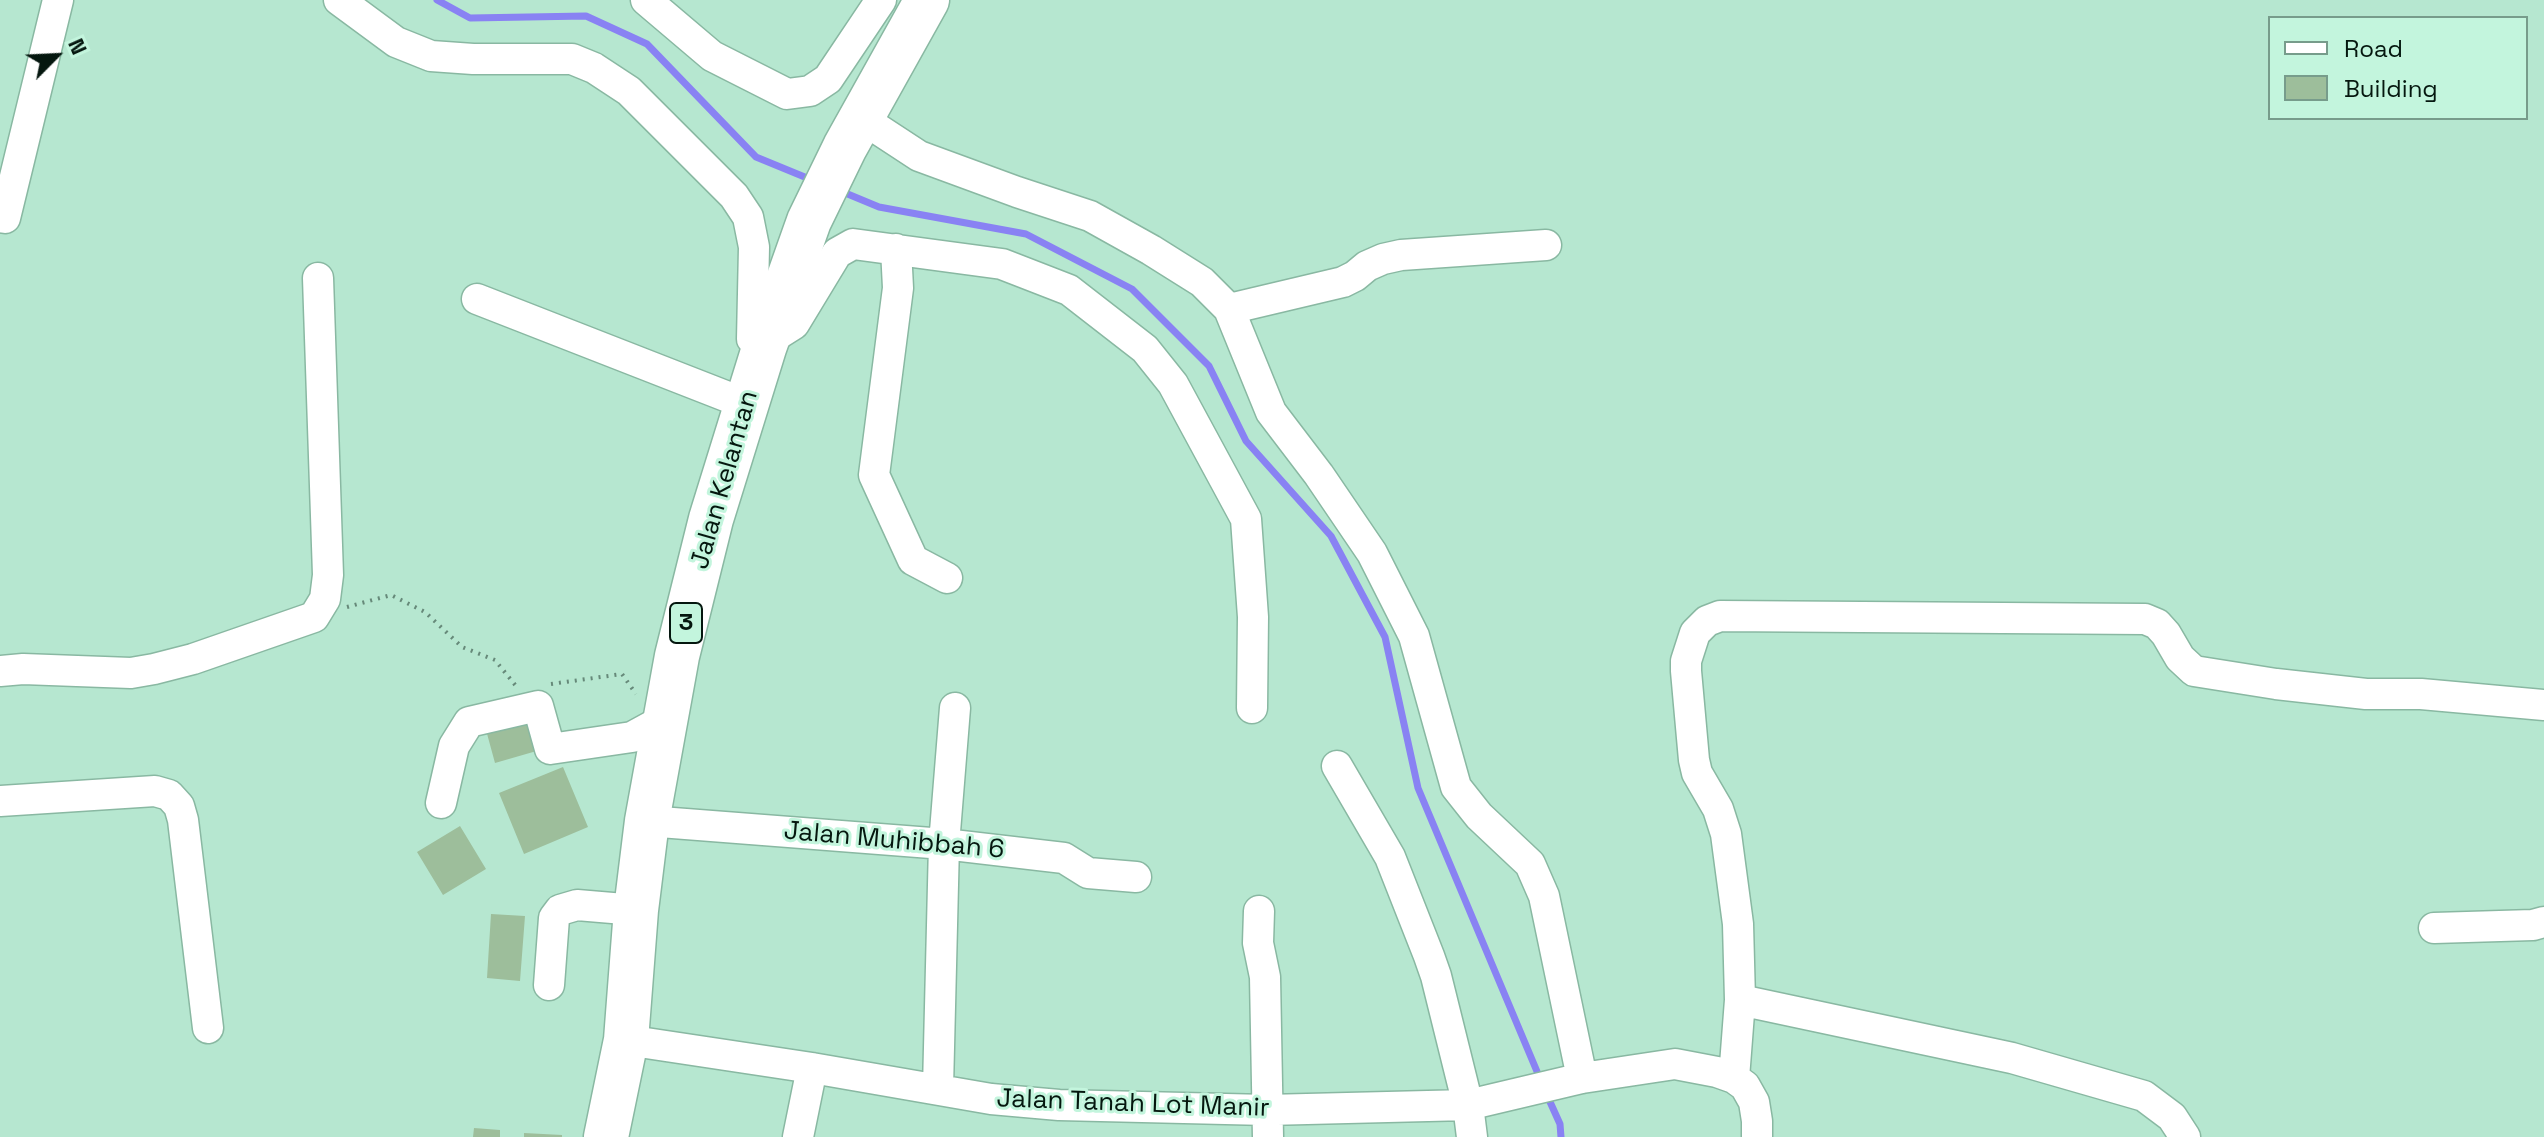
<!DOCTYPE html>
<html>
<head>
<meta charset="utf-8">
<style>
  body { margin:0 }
  #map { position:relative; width:2544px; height:1137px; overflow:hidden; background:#b6e7d0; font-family:"Space Grotesk",sans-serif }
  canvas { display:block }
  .legend { position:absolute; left:2268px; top:16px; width:260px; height:104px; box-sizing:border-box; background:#c3f5dd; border:2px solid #779c8b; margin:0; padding:10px 14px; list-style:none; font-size:24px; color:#05170f }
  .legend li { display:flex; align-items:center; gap:16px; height:40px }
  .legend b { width:40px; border:2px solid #779c8b }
  .north { position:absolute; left:16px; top:16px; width:80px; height:80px; -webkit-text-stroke:6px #c3f5dd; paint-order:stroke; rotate:66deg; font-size:22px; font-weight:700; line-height:32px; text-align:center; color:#05170f }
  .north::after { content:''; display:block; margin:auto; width:28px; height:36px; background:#05170f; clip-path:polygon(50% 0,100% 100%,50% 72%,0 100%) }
</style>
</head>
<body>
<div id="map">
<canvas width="2544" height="1137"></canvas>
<ul class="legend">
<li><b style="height:10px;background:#fff"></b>Road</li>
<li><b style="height:22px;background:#9dbe9b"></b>Building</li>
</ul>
<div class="north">N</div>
</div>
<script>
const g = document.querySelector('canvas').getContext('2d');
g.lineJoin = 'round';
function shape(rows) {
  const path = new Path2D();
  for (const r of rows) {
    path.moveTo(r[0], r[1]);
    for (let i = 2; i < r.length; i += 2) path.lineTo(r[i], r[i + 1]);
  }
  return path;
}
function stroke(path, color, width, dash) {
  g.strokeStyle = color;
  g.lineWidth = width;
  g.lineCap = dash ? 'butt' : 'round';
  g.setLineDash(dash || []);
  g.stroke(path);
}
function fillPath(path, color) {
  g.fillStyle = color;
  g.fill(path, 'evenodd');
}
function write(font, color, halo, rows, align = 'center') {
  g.font = font + ' "Space Grotesk",sans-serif';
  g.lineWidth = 6;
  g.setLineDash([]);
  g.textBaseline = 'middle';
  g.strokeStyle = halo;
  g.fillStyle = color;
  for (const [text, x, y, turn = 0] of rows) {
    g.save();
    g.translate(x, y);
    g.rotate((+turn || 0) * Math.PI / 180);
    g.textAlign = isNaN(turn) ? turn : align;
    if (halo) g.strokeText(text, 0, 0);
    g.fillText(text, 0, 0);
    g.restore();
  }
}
stroke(shape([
  [437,0,470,18,586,16,647,44,756,157,812,180],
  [838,190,879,207,1026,234,1132,289,1209,366,1246,441,1331,536,1385,637,1418,788,1541,1081],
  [1546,1093,1560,1124,1561,1137]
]), '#8982f3', 7);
fillPath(shape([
  [531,718,540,750,495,763,486,730],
  [563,767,588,827,524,854,499,793],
  [460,826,486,869,443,895,417,852],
  [491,914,525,916,520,981,487,978],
  [474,1128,500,1130,500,1137,473,1137],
  [524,1133,562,1135,562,1137,524,1137]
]), '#9dbe9b');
const minor = shape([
  [339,0,396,42,431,56,473,59,572,59,594,68,629,91,734,196,748,217,754,247,752,339,764,348],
  [646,0,712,56,787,94,810,91,828,79,881,0],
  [861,118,919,156,1017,192,1090,216,1151,250,1202,282,1229,309,1271,412,1319,475,1372,553,1414,636,1456,787,1479,816,1530,864,1544,896,1582,1078],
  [5,218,58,0],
  [896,249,898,288,874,475,913,560,947,578],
  [477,299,746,404],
  [1229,309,1343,282,1355,276,1367,266,1383,259,1401,255,1546,245],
  [767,341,794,324,837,253,853,244,1002,264,1069,290,1145,349,1173,384,1246,519,1253,617,1252,708],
  [0,671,23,669,131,673,154,669,193,659,314,617,325,599,328,575,318,278],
  [1337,766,1390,857,1429,956,1436,976,1468,1105,1582,1078,1675,1064,1717,1072,1734,1078,1745,1086,1754,1102,1757,1121,1757,1137],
  [0,801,155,791,169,795,179,806,183,820,208,1028],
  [441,803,454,746,469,722,538,706,550,749,632,737,665,719],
  [647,821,944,844,1064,858,1088,873,1136,877],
  [1259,911,1258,943,1265,977,1268,1137],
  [2434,928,2533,925,2544,922],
  [549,985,554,918,560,910,577,905,636,910],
  [1740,1000,2012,1058,2144,1096,2172,1117,2185,1137],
  [626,1040,812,1068,991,1099,1059,1105,1267,1110,1468,1105,1472,1137],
  [1734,1078,1740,1000,1738,924,1726,834,1718,809,1697,773,1694,760,1686,671,1686,661,1695,633,1707,621,1720,616,2145,619,2157,624,2166,634,2180,658,2194,671,2276,684,2366,694,2421,694,2544,705],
  [938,1088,944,844,955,708],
  [798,1137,812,1068]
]);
const highway = shape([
  [606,1137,626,1040,636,910,647,821,677,656,711,519,764,348,809,221,845,147,927,0]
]);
stroke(minor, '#89b8a2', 33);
stroke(highway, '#89b8a2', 47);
stroke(shape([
  [347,607,391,595,425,612,462,647,495,660,516,686],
  [551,684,622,674,636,694]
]), '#668979', 4, [2, 6]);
stroke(minor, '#fff', 30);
stroke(highway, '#fff', 44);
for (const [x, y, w] of [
  [686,623,32]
]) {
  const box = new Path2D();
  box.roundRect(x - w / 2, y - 20, w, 40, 6);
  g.fillStyle = '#c3f5dd';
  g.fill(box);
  stroke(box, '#05170f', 2);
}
write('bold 24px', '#05170f', null, [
  ["3",686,623]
]);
write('26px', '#05170f', '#c3f5dd', [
  ["Jalan Kelantan",725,480,-74],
  ["Jalan Muhibbah 6",894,841,5],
  ["Jalan Tanah Lot Manir",1133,1104,2]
]);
</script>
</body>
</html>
